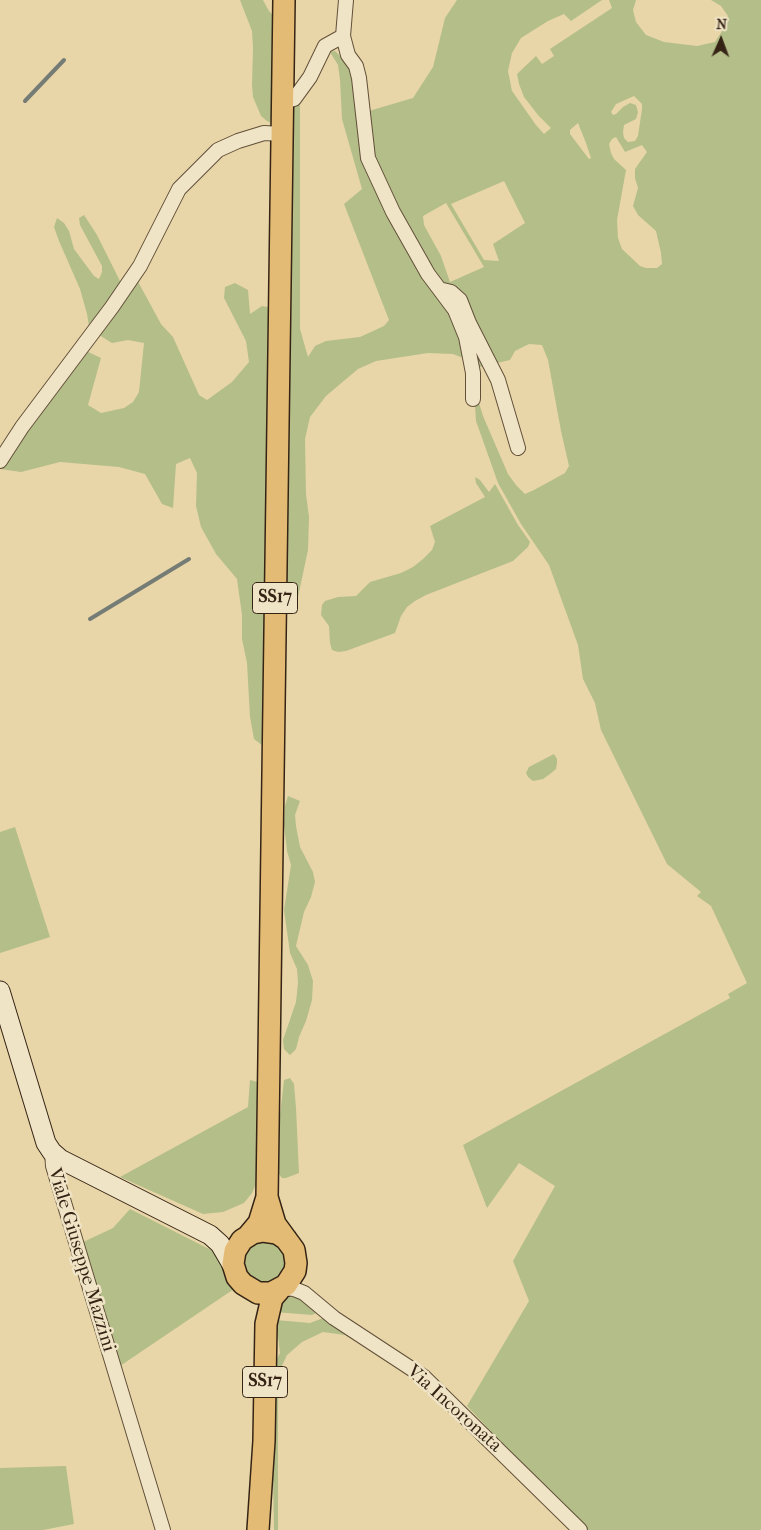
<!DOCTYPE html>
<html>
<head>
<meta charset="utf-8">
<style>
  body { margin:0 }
  #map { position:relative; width:761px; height:1530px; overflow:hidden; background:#e8d6a8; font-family:"IM FELL French Canon",serif }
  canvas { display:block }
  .north { position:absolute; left:696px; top:15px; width:50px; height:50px; -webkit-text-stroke:4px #f0e4c6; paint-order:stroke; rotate:2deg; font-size:14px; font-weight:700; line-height:20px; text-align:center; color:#352415 }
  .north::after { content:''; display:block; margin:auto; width:18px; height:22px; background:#352415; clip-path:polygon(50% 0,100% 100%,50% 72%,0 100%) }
</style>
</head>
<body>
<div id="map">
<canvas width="761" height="1530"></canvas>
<div class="north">N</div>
</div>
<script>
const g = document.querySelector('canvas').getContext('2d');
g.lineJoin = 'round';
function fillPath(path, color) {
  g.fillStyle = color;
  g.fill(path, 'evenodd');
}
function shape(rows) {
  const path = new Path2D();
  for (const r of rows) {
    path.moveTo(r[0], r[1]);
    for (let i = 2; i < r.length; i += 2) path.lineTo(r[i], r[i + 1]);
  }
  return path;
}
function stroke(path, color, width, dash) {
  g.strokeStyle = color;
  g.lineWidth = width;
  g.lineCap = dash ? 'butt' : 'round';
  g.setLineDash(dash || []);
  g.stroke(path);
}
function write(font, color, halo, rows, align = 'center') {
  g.font = font + ' "IM FELL French Canon",serif';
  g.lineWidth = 5;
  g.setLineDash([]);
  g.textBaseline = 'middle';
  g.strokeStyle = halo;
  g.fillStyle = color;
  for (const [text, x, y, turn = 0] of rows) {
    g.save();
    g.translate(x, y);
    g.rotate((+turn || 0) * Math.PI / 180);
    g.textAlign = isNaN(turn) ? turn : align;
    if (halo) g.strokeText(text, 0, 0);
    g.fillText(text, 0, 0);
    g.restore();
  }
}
fillPath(shape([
  [240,0,263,0,269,11,277,20,275,125,267,121,261,116,253,97,252,85,253,48,252,31],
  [457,0,602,0,571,21,564,14,548,21,521,38,512,53,508,71,512,91,536,125,544,134,551,128,538,115,524,97,519,84,517,74,536,56,542,64,554,56,550,49,612,8,609,0,636,0,633,10,636,22,646,35,664,42,697,46,715,42,724,28,728,16,721,6,711,0,761,0,761,1530,584,1530,467,1406,529,1301,513,1261,555,1186,519,1163,487,1208,463,1145,730,998,728,994,747,983,711,906,697,896,701,892,667,864,601,730,595,703,583,679,578,645,549,565,521,524,498,483,476,421,473,373,452,311,468,360,453,354,428,353,376,361,358,369,326,396,310,417,305,439,306,494,309,517,308,550,298,597,291,610,282,616,288,111,300,96,300,329,308,357,315,346,326,341,360,337,384,326,389,320,344,204,362,189,342,119,340,80,338,65,330,52,335,51,353,68,368,158,362,113,413,98,433,67,445,18],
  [634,96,642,104,642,109,638,136,635,141,628,142,624,138,623,132,624,125,636,119,638,112,636,105,630,103,623,107,616,114,613,115,611,112,616,104],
  [578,123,586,143,591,158,589,159,570,134,570,130],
  [616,137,625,152,642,145,647,152,635,169,635,178,638,188,633,206,638,215,656,231,661,253,662,264,657,268,646,268,640,266,622,249,618,238,617,220,626,170,614,159,611,153,609,144,612,139],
  [504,181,525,223,493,244,499,261,484,260,451,204],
  [446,203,484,267,450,282,441,256,424,225,423,216],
  [529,344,542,345,548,360,561,431,569,466,565,473,534,490,525,494,516,485,508,474,483,416,476,393,476,368,510,360,515,351],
  [84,215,97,235,122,285,90,332,87,314,80,289,59,241,54,227,57,218,64,223,69,231,74,249,94,276,99,279,102,272,102,266,80,225,79,218],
  [136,278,161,324,173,337,199,395,207,400,232,382,249,362,246,341,224,298,225,287,235,283,248,290,250,314,262,306,274,308,267,749,254,739,250,717,247,663,242,639,242,615,237,579,216,554,201,527,196,506,197,473,190,458,176,464,173,508,162,504,145,474,119,467,60,462,21,472,0,469,20,434,84,350,101,358,88,405,101,413,124,408,133,402,139,392,144,343,128,340,112,343,96,333],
  [475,477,480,480,489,492,495,484,518,525,530,542,528,547,513,561,426,595,415,601,407,607,401,616,395,633,346,651,338,652,332,650,330,643,329,626,321,615,322,605,325,601,338,597,356,596,370,582,401,573,413,567,423,559,432,550,435,542,430,526,485,497,476,483],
  [554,754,557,759,557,763,556,769,550,774,543,779,533,781,528,777,526,773,529,767],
  [288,796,300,801,295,815,296,826,300,847,313,872,315,882,311,897,304,912,296,946,308,965,313,981,312,1000,306,1021,299,1037,296,1049,290,1055,284,1049,283,1040,296,1002,298,983,297,969,290,953,284,910,291,865,287,851,284,824,285,806],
  [15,827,50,937,0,953,0,832],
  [290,1078,294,1084,296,1108,299,1173,286,1178,282,1178,279,1174,279,1124,284,1080],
  [250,1080,261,1083,262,1171,252,1193,244,1203,223,1212,203,1214,120,1177,248,1107],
  [130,1209,211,1250,218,1255,234,1289,120,1366,81,1243,113,1228],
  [260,1238,283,1245,290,1267,267,1287,245,1277,242,1253],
  [290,1296,304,1299,318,1312,312,1315,275,1312,285,1297],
  [323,1318,391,1360,428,1388,572,1530,569,1530,426,1389,390,1360,382,1357,345,1335,323,1332,302,1342,287,1355,279,1372,278,1408,278,1530,274,1530,271,1370,280,1353,276,1320,310,1323],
  [66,1466,74,1524,43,1530,0,1530,0,1468]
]), '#b4be89');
stroke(shape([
  [25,101,64,60],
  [90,619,189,559]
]), '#747c75', 4);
const minor = shape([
  [346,0,343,36,348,55,356,66,359,78,368,158,393,212,428,274,455,310,466,337,473,373,473,399],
  [282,102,294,99,310,77,325,46,343,36],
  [443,290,451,292,460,300,469,323,498,380,518,448],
  [0,461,22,427,112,307,140,266,179,189,218,150,238,141,264,133,282,134],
  [52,1152,53,1166,163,1530],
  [283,1288,294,1289,304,1293,334,1318,424,1377,580,1530]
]);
const secondary = shape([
  [0,991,46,1143,52,1152,60,1159,210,1235,220,1244,234,1268]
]);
const primary = shape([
  [267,1197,275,1224,294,1250,296,1263,295,1271,286,1285,271,1293,258,1293,243,1284,237,1277,233,1264,235,1251,242,1240,253,1233,263,1231,277,1233,286,1239],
  [249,1235,259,1223,267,1197,284,0],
  [258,1530,264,1441,266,1324,272,1298,279,1290]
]);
stroke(minor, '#62503a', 16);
stroke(secondary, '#352415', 21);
stroke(primary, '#352415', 24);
stroke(minor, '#f0e4c6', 14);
stroke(secondary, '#f0e4c6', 19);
stroke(primary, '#e4bb74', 21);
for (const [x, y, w] of [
  [275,598,45],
  [265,1382,45]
]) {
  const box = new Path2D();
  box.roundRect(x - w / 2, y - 15.5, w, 31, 4);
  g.fillStyle = '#f0e4c6';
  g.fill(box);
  stroke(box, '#352415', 1);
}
write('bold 18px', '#352415', null, [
  ["SS17",275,598],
  ["SS17",265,1382]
]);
write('19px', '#352415', '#f0e4c6', [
  ["Viale Giuseppe Mazzini",81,1260,73],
  ["Via Incoronata",454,1409,42]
]);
</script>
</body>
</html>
